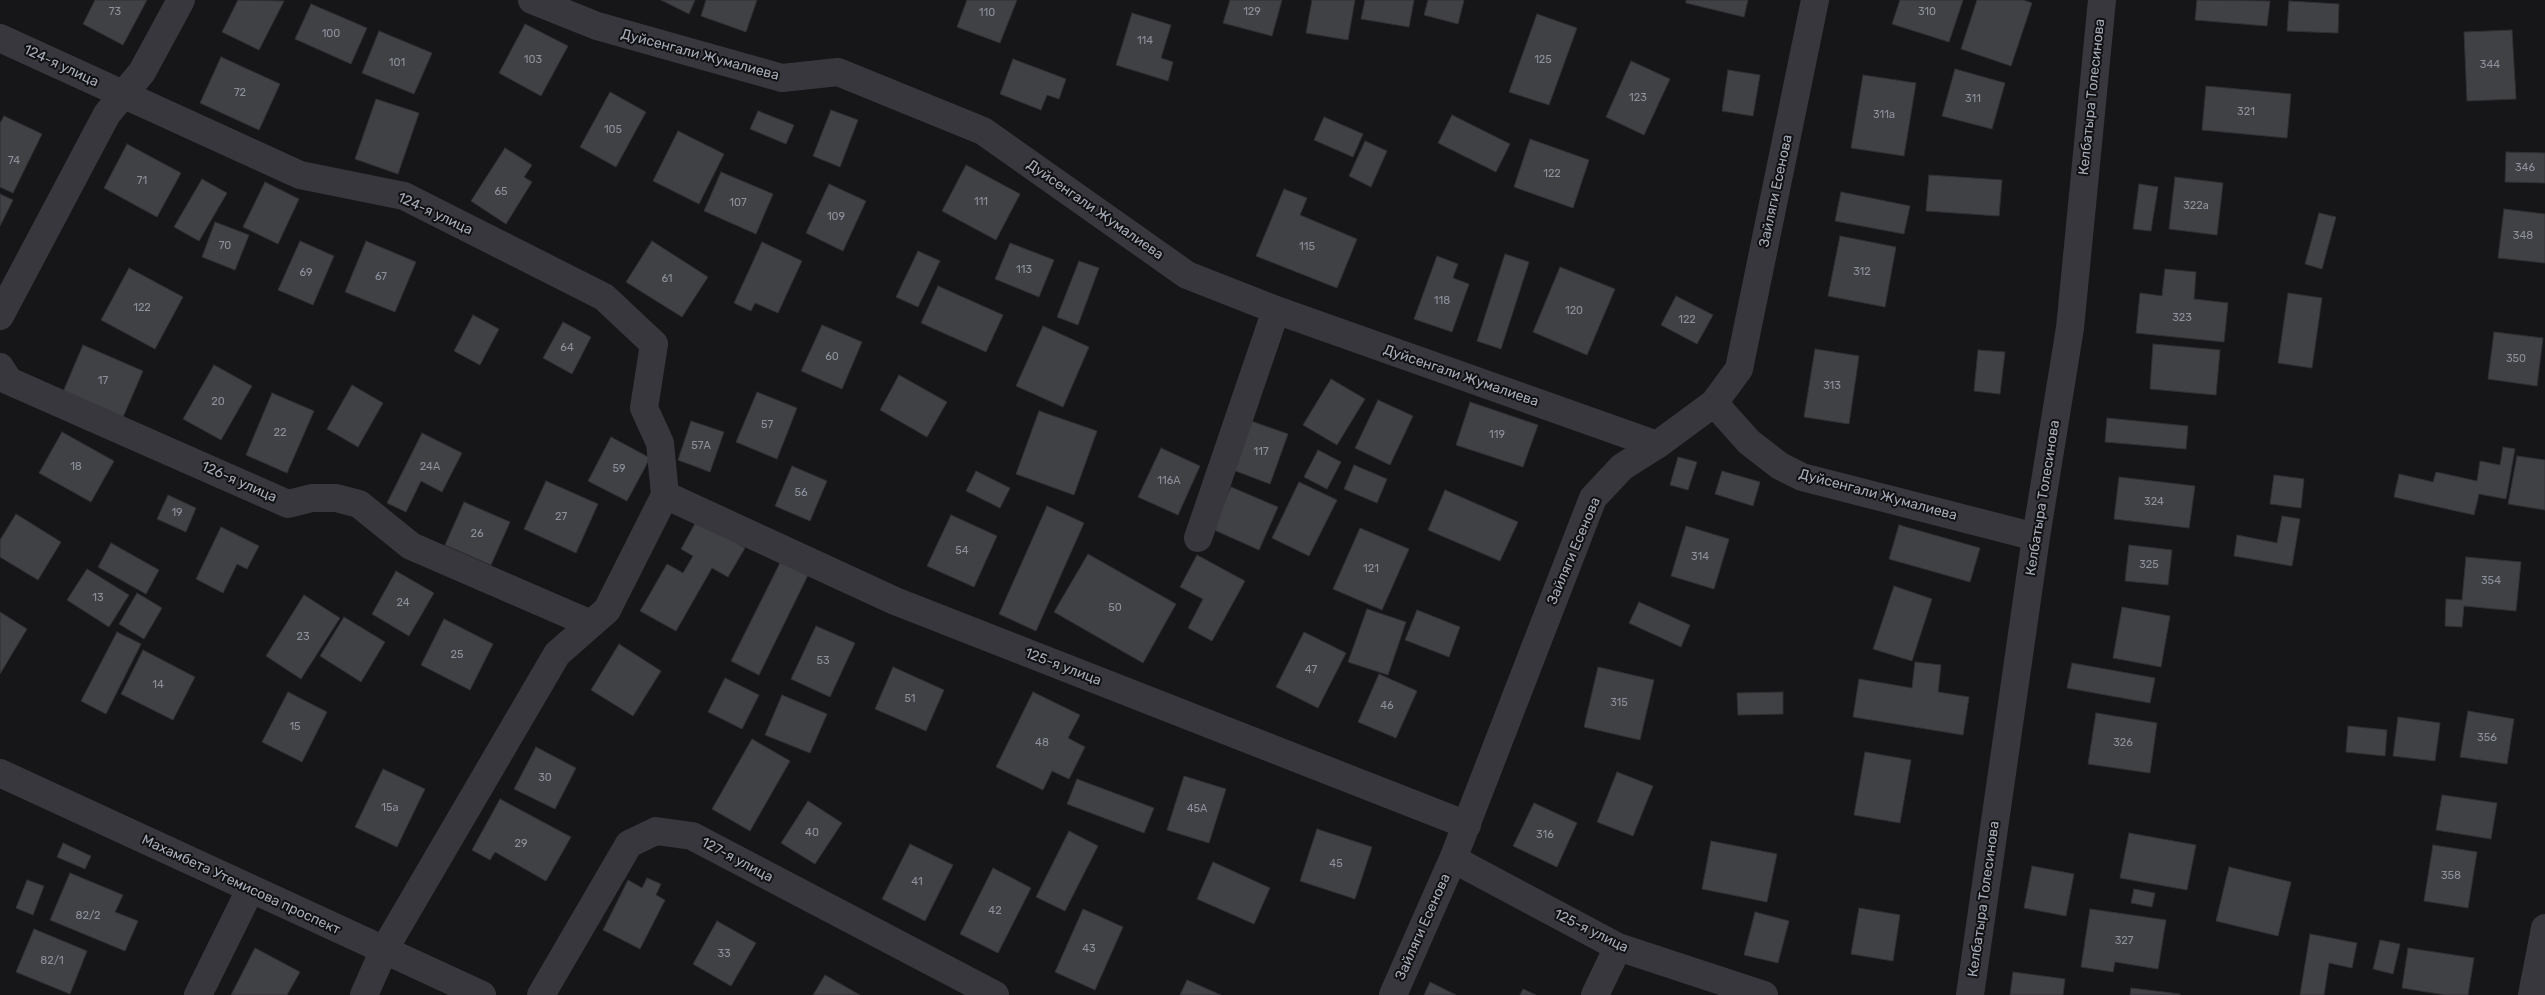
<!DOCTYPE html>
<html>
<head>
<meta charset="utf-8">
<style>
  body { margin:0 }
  canvas { display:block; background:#161618 }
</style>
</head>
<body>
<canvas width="2545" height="995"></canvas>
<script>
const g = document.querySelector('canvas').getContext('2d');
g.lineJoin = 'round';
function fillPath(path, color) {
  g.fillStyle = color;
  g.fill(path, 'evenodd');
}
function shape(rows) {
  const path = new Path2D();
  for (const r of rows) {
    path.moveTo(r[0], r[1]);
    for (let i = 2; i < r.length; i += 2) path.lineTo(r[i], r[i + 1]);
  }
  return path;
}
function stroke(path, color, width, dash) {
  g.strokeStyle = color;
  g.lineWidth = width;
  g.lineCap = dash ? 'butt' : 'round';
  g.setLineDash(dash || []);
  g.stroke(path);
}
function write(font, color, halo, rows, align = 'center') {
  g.font = font + ' Rubik,sans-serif';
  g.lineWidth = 4;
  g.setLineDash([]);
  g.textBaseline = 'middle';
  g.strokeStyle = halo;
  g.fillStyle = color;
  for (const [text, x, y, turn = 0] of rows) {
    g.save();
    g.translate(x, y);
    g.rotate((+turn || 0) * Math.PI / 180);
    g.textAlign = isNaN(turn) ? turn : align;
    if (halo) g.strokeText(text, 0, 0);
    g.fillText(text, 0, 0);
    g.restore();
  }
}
const building = shape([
  [95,0,147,0,123,45,83,24,95,0],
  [238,0,284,1,259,50,222,32,238,0],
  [661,0,695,0,689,14,661,0],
  [706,0,757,0,746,32,701,16,706,0],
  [967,0,1017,0,1000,43,957,27,967,0],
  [1230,0,1282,0,1272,36,1223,23,1230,0],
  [1312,0,1355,0,1348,40,1306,33,1312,0],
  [1365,0,1414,0,1409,27,1361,19,1365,0],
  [1428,0,1464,0,1458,24,1424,15,1428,0],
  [1686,0,1748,0,1744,17,1686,3,1686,0],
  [1900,0,1963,0,1949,42,1892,24,1900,0],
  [1977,0,2023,0,2032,3,2011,66,1961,49,1977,0],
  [2197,0,2270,1,2267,26,2195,20,2197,0],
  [2289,1,2339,4,2338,33,2287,31,2289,1],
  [311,4,367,28,351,64,295,39,311,4],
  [1132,13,1171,25,1161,58,1173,62,1168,81,1116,65,1132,13],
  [1537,14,1577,28,1549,105,1509,92,1537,14],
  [525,24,568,46,541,96,499,73,525,24],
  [2512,30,2516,99,2467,101,2464,32,2512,30],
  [379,31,432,53,414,94,362,73,379,31],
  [221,57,280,84,259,130,200,103,221,57],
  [1013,59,1066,79,1059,99,1047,95,1041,110,1000,94,1013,59],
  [1631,61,1670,79,1644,135,1606,117,1631,61],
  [1955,69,2005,83,1992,129,1942,116,1955,69],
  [1728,70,1760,75,1753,116,1722,111,1728,70],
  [1863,75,1916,83,1904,156,1851,148,1863,75],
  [2206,86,2291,94,2287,138,2202,130,2206,86],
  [610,92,646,112,616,167,580,147,610,92],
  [376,99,419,113,398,174,355,159,376,99],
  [831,110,858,120,840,167,813,156,831,110],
  [758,111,794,125,786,144,750,129,758,111],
  [1452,115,1510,144,1496,172,1438,143,1452,115],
  [4,116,42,134,13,193,0,187,0,123,4,116],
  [1324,117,1363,134,1353,157,1314,140,1324,117],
  [678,131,724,154,699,204,653,181,678,131],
  [1530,139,1589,160,1573,208,1514,187,1530,139],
  [1365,141,1387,151,1371,187,1349,176,1365,141],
  [127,144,181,173,157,217,104,188,127,144],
  [505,148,532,165,524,177,532,182,506,224,471,201,505,148],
  [2506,152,2545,153,2545,183,2505,182,2506,152],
  [966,165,1020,194,996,240,942,211,966,165],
  [721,172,773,194,756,234,704,211,721,172],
  [1929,175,2002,180,1999,216,1926,211,1929,175],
  [2175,177,2223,183,2217,235,2169,229,2175,177],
  [202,179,227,193,199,241,174,227,202,179],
  [265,182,299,199,278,244,243,227,265,182],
  [829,184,866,201,843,251,806,233,829,184],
  [2139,184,2158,187,2151,231,2133,229,2139,184],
  [1284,189,1307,198,1300,215,1357,239,1337,288,1256,256,1284,189],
  [1841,192,1910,206,1904,234,1835,221,1841,192],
  [0,194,13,200,0,226,0,194],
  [2504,209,2545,214,2545,263,2498,258,2504,209],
  [2319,213,2336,217,2322,269,2305,264,2319,213],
  [215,222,249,235,235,270,202,257,215,222],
  [1840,236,1896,247,1885,307,1828,296,1840,236],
  [300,241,334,256,313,305,278,290,300,241],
  [366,241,416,262,395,312,345,292,366,241],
  [652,241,708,277,682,317,626,282,652,241],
  [762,242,802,261,778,313,755,303,751,311,734,303,762,242],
  [1010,243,1054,260,1039,297,995,279,1010,243],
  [918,251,940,261,918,307,896,297,918,251],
  [1505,254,1529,262,1501,349,1477,341,1505,254],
  [1437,256,1458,264,1453,278,1469,284,1452,332,1414,319,1437,256],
  [1079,261,1099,268,1078,325,1057,317,1079,261],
  [1560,267,1615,289,1587,355,1533,332,1560,267],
  [129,268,183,297,155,349,101,320,129,268],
  [2165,269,2196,272,2194,299,2228,303,2224,342,2136,333,2140,293,2162,296,2165,269],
  [938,286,1003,315,986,352,921,323,938,286],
  [2288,293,2322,298,2312,368,2278,363,2288,293],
  [1676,296,1713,315,1697,344,1661,325,1676,296],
  [473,315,499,329,480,365,454,351,473,315],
  [563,322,591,337,572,374,543,358,563,322],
  [822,325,862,342,842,389,801,371,822,325],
  [1043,326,1089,347,1063,407,1016,386,1043,326],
  [2494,332,2543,338,2537,386,2488,379,2494,332],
  [2153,344,2220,350,2216,395,2150,389,2153,344],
  [83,345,143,371,123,417,63,392,83,345],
  [1815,349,1859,356,1849,424,1804,417,1815,349],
  [1978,350,2005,352,2000,394,1974,391,1978,350],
  [214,365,252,386,221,440,183,419,214,365],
  [899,375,947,402,927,437,880,410,899,375],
  [1331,379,1365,399,1337,445,1303,425,1331,379],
  [352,385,383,403,358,447,327,429,352,385],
  [757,392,797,408,777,459,736,442,757,392],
  [272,393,314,411,287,473,246,455,272,393],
  [1378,400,1413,416,1390,465,1355,448,1378,400],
  [1470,402,1538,425,1523,467,1456,445,1470,402],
  [1039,411,1097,431,1074,495,1016,474,1039,411],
  [2107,418,2188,426,2186,449,2105,442,2107,418],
  [691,421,724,432,710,472,678,460,691,421],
  [1251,421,1288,434,1270,484,1233,470,1251,421],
  [62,432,114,461,91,502,39,473,62,432],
  [422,433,462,453,442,492,421,481,406,512,387,503,422,433],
  [611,437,650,458,627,501,588,481,611,437],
  [2503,447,2515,449,2506,499,2479,494,2474,515,2394,497,2399,474,2433,482,2436,472,2477,481,2480,461,2500,465,2503,447],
  [1161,448,1200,466,1178,515,1138,497,1161,448],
  [1318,450,1341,462,1327,489,1304,477,1318,450],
  [2517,456,2545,460,2545,510,2508,504,2517,456],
  [1678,457,1697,462,1688,490,1670,485,1678,457],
  [1354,465,1387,479,1377,503,1344,489,1354,465],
  [792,466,827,481,810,521,775,506,792,466],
  [976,471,1010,488,1000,508,966,491,976,471],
  [1722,471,1760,482,1753,506,1715,494,1722,471],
  [2274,475,2304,479,2301,508,2270,504,2274,475],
  [2119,477,2195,486,2189,528,2114,519,2119,477],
  [546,481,598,504,576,553,524,529,546,481],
  [1299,482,1337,500,1309,556,1272,538,1299,482],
  [1231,487,1278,507,1259,550,1212,529,1231,487],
  [1445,490,1518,522,1500,561,1428,530,1445,490],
  [168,495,196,508,186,532,157,519,168,495],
  [464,502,510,522,491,565,445,545,464,502],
  [1047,506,1084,523,1036,631,999,614,1047,506],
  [16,514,61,542,38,580,0,557,0,540,16,514],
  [951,515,997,536,974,587,927,566,951,515],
  [2282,516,2300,519,2292,566,2234,556,2237,535,2277,543,2282,516],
  [697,520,745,548,728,577,712,568,676,631,640,611,667,564,683,573,693,556,681,549,697,520],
  [1899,525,1980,548,1970,582,1889,559,1899,525],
  [1686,526,1729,539,1714,589,1671,576,1686,526],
  [221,527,259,546,247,569,237,564,223,593,196,579,221,527],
  [1360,528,1409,549,1382,610,1333,589,1360,528],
  [111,543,159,570,146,594,98,567,111,543],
  [2129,545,2172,550,2168,585,2125,581,2129,545],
  [1088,554,1176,604,1143,663,1054,612,1088,554],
  [1197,555,1245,581,1212,641,1188,628,1203,599,1180,587,1197,555],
  [783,557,810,571,759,675,731,661,783,557],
  [2466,557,2521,562,2516,611,2464,606,2462,627,2445,626,2446,599,2462,600,2466,557],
  [87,569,129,595,109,627,67,600,87,569],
  [396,571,434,593,409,636,372,614,396,571],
  [1894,586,1932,599,1912,661,1873,649,1894,586],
  [137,593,162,608,144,639,119,624,137,593],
  [304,595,340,618,301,679,266,656,304,595],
  [1639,602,1690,625,1681,647,1629,623,1639,602],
  [2122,607,2170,616,2161,667,2113,658,2122,607],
  [1367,609,1406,622,1388,675,1348,662,1367,609],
  [1417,610,1460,627,1449,657,1405,640,1417,610],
  [0,612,27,629,0,674,0,612],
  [344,617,385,642,361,682,320,656,344,617],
  [444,619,493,644,470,690,421,665,444,619],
  [816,626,855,643,830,697,791,679,816,626],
  [117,632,141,644,106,714,81,701,117,632],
  [1304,632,1346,653,1318,708,1276,687,1304,632],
  [619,644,661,671,633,716,591,690,619,644],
  [143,650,195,677,173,720,121,694,143,650],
  [1915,662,1941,665,1938,692,1969,697,1963,735,1853,717,1859,679,1912,688,1915,662],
  [2072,663,2155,678,2150,703,2067,688,2072,663],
  [893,667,944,690,926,731,875,709,893,667],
  [1598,667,1654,680,1640,740,1584,727,1598,667],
  [1379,674,1417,691,1396,738,1358,722,1379,674],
  [725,678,759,695,742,729,708,712,725,678],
  [288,692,327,712,302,762,262,742,288,692],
  [1033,692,1080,715,1068,738,1085,747,1069,779,1052,771,1043,790,996,767,1033,692],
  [1783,692,1783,714,1738,715,1737,693,1783,692],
  [782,695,827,714,810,753,765,735,782,695],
  [2468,711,2514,719,2507,764,2460,757,2468,711],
  [2096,713,2157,723,2150,773,2088,764,2096,713],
  [2398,717,2440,723,2435,761,2393,756,2398,717],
  [2348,726,2387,730,2385,756,2346,752,2348,726],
  [752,739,790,761,750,831,712,809,752,739],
  [536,747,576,768,555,809,514,789,536,747],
  [1865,752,1911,760,1900,823,1854,815,1865,752],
  [383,769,425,789,397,847,355,827,383,769],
  [1617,772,1653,786,1633,836,1597,822,1617,772],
  [1184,776,1226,789,1209,843,1167,830,1184,776],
  [1077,779,1154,808,1144,833,1067,804,1077,779],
  [2442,795,2497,803,2491,839,2436,830,2442,795],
  [500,799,571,837,546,881,495,852,490,860,472,850,500,799],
  [808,801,842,823,815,864,781,843,808,801],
  [1534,803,1577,823,1557,867,1513,846,1534,803],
  [1317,829,1372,847,1355,899,1300,881,1317,829],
  [1069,831,1098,846,1065,911,1036,897,1069,831],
  [2129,833,2196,845,2187,890,2120,878,2129,833],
  [1711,841,1777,854,1767,902,1702,889,1711,841],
  [63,843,91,856,85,869,57,857,63,843],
  [910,844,953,865,925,921,882,899,910,844],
  [2433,845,2477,852,2468,908,2424,901,2433,845],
  [1213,862,1270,888,1254,924,1197,899,1213,862],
  [2032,866,2074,874,2066,916,2024,908,2032,866],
  [2229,867,2291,882,2278,936,2216,921,2229,867],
  [993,868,1031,888,998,953,960,934,993,868],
  [70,873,123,895,115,912,138,921,125,951,50,920,70,873],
  [647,878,661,884,656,895,665,900,640,949,603,930,628,880,642,888,647,878],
  [27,880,44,886,33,915,16,908,27,880],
  [2134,889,2155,893,2152,907,2131,903,2134,889],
  [1859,908,1900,915,1893,961,1851,954,1859,908],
  [1083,909,1123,927,1095,990,1055,972,1083,909],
  [2090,909,2166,920,2158,969,2115,962,2113,972,2081,967,2090,909],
  [1755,912,1789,921,1778,963,1744,955,1755,912],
  [717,921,756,943,731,986,693,964,717,921],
  [34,929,87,951,70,994,16,972,34,929],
  [2310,934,2357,943,2352,968,2329,963,2324,995,2300,995,2310,934],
  [2380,940,2400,944,2393,974,2373,969,2380,940],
  [255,948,300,972,287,995,231,995,255,948],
  [2408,948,2474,958,2468,995,2445,995,2402,988,2408,948],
  [2013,972,2065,979,2063,995,2010,995,2013,972],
  [825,975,860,995,813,995,825,975],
  [1187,980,1221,995,1180,995,1187,980],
  [1430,982,1456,995,1424,995,1430,982],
  [2131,988,2180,994,2180,995,2130,995,2131,988],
  [1523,989,1536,995,1520,995,1523,989]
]);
fillPath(building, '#404145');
stroke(building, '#303034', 1);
stroke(shape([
  [532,0,597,26,782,78,838,72,983,131,1187,275,1276,310,1657,445],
  [0,38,300,175,404,196,604,297,654,344,644,408,660,443,665,495],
  [0,316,107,114,142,72,181,0],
  [0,367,9,381,288,504,312,498,336,498,359,504,411,546,591,624],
  [1714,403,1749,442,1780,466,1802,477,2036,537],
  [665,495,895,601,1467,825],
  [1198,538,1276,310],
  [0,773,482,995],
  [1453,859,1618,947,1764,995],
  [198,995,250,890],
  [364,995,384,950,557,654,607,610,665,495],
  [541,995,629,844,656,831,692,836,995,995],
  [1393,995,1453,859,1593,498,1622,467,1657,445,1714,403,1739,369,1815,0],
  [1595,995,1618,947],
  [1970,995,2036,537,2070,328,2102,0],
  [2532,995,2545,928]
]), '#37373d', 28);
write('11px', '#8d919c', null, [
  ["73",115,12],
  ["129",1252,12],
  ["310",1927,12],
  ["110",987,13],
  ["100",331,34],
  ["114",1145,41],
  ["103",533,60],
  ["125",1543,60],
  ["101",397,63],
  ["344",2490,65],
  ["72",240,93],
  ["123",1638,98],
  ["311",1973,99],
  ["321",2246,112],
  ["311а",1884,115],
  ["105",613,130],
  ["74",14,161],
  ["346",2525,168],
  ["122",1552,174],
  ["71",142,181],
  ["65",501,192],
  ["111",981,202],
  ["107",738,203],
  ["322а",2196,206],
  ["109",836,217],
  ["348",2523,236],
  ["70",225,246],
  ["115",1307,247],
  ["113",1024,270],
  ["312",1862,272],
  ["69",306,273],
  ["67",381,277],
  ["61",667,279],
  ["118",1442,301],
  ["122",142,308],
  ["120",1574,311],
  ["323",2182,318],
  ["122",1687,320],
  ["64",567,348],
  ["60",832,357],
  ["350",2516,359],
  ["17",103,381],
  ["313",1832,386],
  ["20",218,402],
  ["57",767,425],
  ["22",280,433],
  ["119",1497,435],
  ["57А",701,446],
  ["117",1261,452],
  ["18",76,467],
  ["24А",430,467],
  ["59",619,469],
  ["116А",1169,481],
  ["56",801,493],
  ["324",2154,502],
  ["19",177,513],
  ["27",561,517],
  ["26",477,534],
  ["54",962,551],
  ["314",1700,557],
  ["325",2149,565],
  ["121",1371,569],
  ["354",2491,581],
  ["13",98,598],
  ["24",403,603],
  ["50",1115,608],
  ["23",303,637],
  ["25",457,655],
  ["53",823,661],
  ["47",1311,670],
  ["14",158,685],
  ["51",910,699],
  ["315",1619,703],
  ["46",1387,706],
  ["15",295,727],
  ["356",2487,738],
  ["48",1042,743],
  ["326",2123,743],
  ["30",545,778],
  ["15а",390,808],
  ["45А",1197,809],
  ["40",812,833],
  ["316",1545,835],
  ["29",521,844],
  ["45",1336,864],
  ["358",2451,876],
  ["41",917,882],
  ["42",995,911],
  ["82/2",88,916],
  ["327",2124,941],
  ["43",1089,949],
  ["33",724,954],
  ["82/1",52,961]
]);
write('14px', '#a7acb9', '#111113', [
  ["Дуйсенгали Жумалиева",700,55,15],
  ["124-я улица",61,66,25],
  ["Келбатыра Толесинова",2092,97,-84],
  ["Зайляги Есенова",1776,191,-78],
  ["Дуйсенгали Жумалиева",1095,210,35],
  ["124-я улица",435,214,25],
  ["Дуйсенгали Жумалиева",1461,376,19],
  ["126-я улица",239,482,24],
  ["Дуйсенгали Жумалиева",1878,495,15],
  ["Келбатыра Толесинова",2043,498,-81],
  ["Зайляги Есенова",1574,551,-67],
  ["125-я улица",1063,667,21],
  ["127-я улица",737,860,28],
  ["Махамбета Утемисова проспект",241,885,25],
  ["Келбатыра Толесинова",1984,899,-82],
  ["Зайляги Есенова",1423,927,-66],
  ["125-я улица",1591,931,26]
]);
</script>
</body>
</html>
